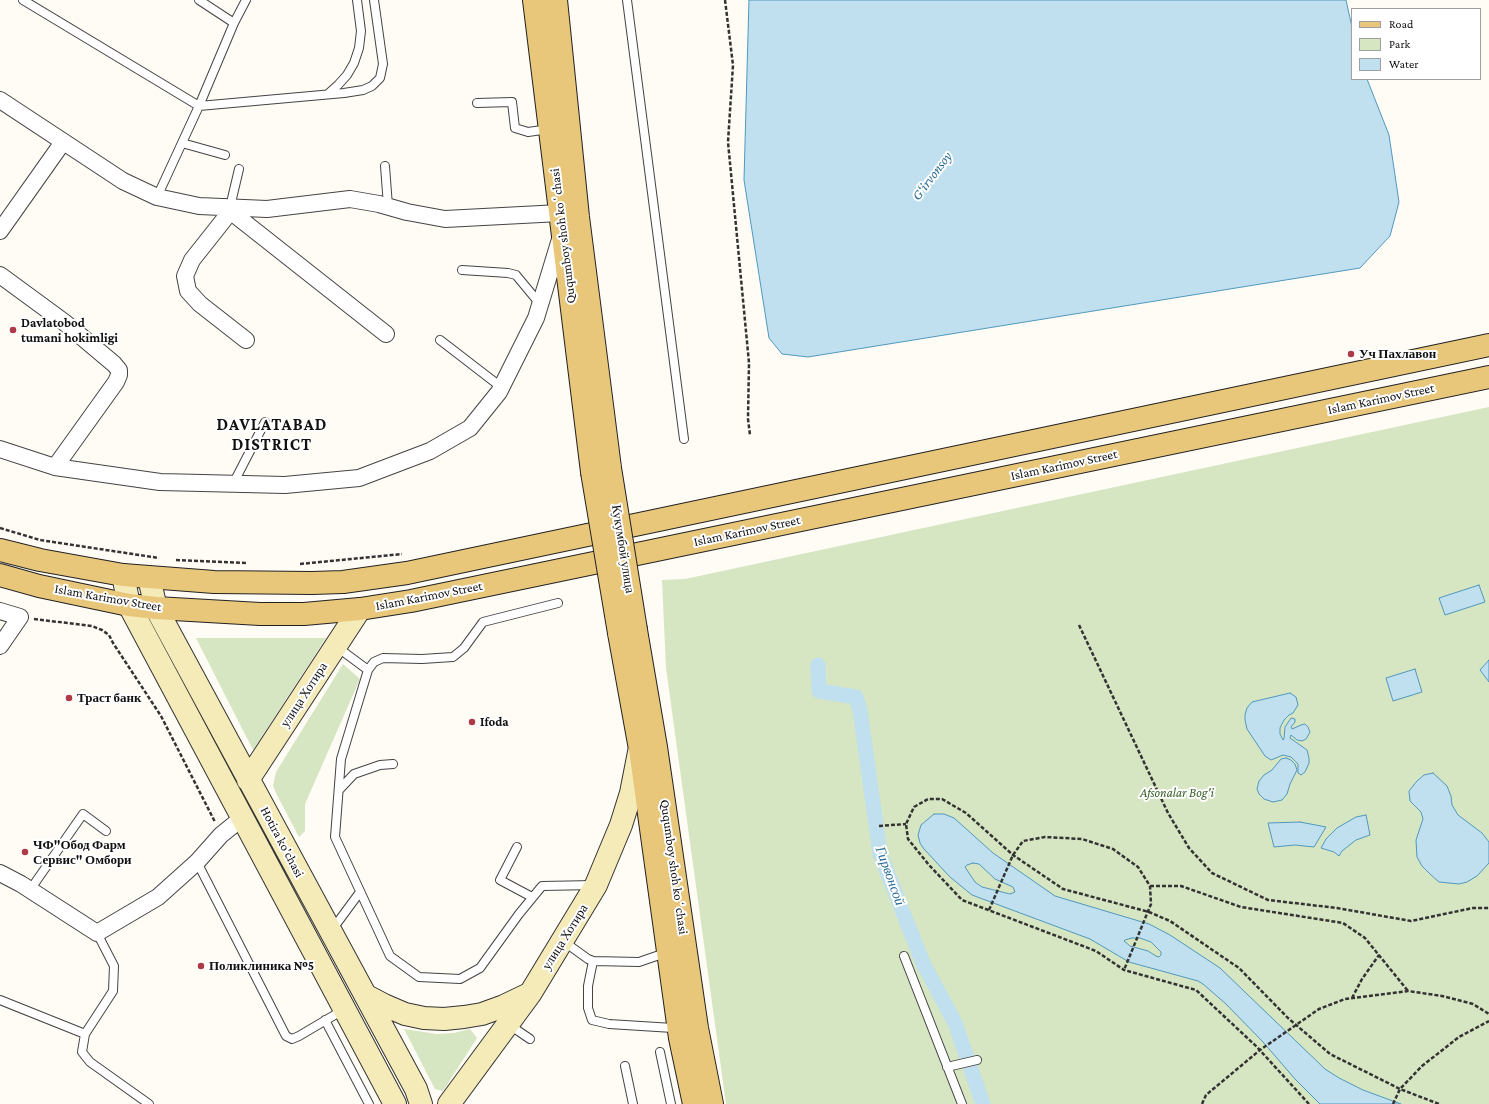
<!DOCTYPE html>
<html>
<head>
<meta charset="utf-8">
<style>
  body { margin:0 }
  #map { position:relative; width:1489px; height:1104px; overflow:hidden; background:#fefcf5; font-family:"Crimson Pro",serif }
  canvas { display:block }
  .legend { position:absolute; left:1351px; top:8px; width:130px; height:72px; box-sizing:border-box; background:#fff; border:1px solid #a0a0a0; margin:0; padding:5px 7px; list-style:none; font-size:12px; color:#111 }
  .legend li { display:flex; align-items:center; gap:8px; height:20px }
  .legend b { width:20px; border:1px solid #a0a0a0 }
</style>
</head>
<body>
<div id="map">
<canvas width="1489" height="1104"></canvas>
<ul class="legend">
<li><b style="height:5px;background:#e8c77b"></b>Road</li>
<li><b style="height:11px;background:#d6e5c2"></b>Park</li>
<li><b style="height:11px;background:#c0e0ef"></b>Water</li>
</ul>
</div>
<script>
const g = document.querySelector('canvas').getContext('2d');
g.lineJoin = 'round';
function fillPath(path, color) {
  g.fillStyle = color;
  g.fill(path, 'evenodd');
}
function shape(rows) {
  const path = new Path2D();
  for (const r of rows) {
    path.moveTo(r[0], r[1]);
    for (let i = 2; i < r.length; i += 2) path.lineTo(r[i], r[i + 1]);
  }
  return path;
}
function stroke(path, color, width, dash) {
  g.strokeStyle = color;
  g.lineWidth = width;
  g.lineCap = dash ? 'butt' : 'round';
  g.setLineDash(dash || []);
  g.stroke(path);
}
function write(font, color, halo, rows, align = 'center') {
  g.font = font + ' "Crimson Pro",serif';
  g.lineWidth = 4;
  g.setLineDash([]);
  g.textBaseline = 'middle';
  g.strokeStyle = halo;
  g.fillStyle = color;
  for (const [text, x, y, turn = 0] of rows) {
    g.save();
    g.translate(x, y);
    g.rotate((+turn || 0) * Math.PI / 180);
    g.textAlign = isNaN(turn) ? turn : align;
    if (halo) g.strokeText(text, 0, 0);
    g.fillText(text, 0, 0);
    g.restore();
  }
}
fillPath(shape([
  [1489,407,1489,1104,726,1104,666,668,662,580,685,579],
  [196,638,326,638,253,750],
  [343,664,360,679,305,804,305,831,299,837,277,795,273,786,276,772],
  [404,1029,437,1034,454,1033,470,1029,477,1038,443,1091,435,1089]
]), '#d6e5c2');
const water = shape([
  [749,0,1346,0,1352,27,1352,79,1367,79,1389,135,1399,202,1390,236,1360,268,808,357,782,354,769,338,744,180,749,0],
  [1479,585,1485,602,1445,615,1439,598,1479,585],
  [1489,660,1489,682,1480,670,1489,660],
  [1415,669,1422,692,1393,701,1386,678,1415,669],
  [1290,693,1296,697,1298,705,1293,713,1289,715,1284,720,1280,728,1280,734,1283,740,1284,739,1285,727,1291,718,1295,719,1295,722,1291,727,1292,729,1301,725,1305,724,1308,727,1310,732,1306,739,1302,741,1297,740,1291,735,1290,738,1307,750,1309,758,1309,763,1305,772,1301,775,1298,773,1298,764,1291,757,1283,755,1271,760,1265,756,1247,729,1245,720,1245,715,1247,708,1252,702,1290,693],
  [1286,758,1291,760,1295,764,1297,770,1290,784,1287,794,1282,800,1273,802,1264,799,1259,794,1257,789,1259,781,1264,775,1272,770,1281,759,1286,758],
  [1433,773,1447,786,1451,796,1452,805,1458,815,1482,833,1489,842,1489,863,1477,876,1467,882,1459,884,1439,882,1430,874,1422,866,1417,857,1416,840,1423,819,1421,812,1410,801,1409,791,1417,781,1424,775,1433,773],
  [934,814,944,814,954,818,993,853,1055,896,1149,924,1170,935,1220,968,1325,1069,1339,1078,1363,1090,1401,1104,1320,1104,1295,1079,1263,1042,1226,1004,1203,984,1198,981,1129,962,1090,939,972,895,950,877,924,849,920,843,918,835,921,825,934,814],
  [973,863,979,864,995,879,1013,887,1015,892,1010,894,982,887,975,882,965,867,967,865,973,863],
  [1132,938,1140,938,1151,942,1161,952,1161,955,1159,957,1156,956,1148,951,1130,946,1124,941,1125,940,1132,938],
  [1366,815,1370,835,1356,840,1342,851,1339,856,1334,852,1321,848,1326,839,1337,828,1356,817,1366,815],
  [1300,822,1326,827,1314,847,1295,845,1274,847,1268,823,1300,822]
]);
fillPath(water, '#c0e0ef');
stroke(water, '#5098bd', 1);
stroke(shape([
  [818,665,819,691,856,697,860,710,880,854,923,963,955,1023,983,1104]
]), '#c0e0ef', 15);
const service = shape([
  [23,0,199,106,234,23,246,0],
  [199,0,234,23],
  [627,0,684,439],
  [328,94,338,85,347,75,354,63,359,48,361,31,357,0],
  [477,103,512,102,515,128,528,132,549,129],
  [182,143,225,155],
  [385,166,388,206],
  [157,197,199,106,344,93,363,90,372,86,380,78,383,64,374,0],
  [230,207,239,169],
  [462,270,508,273,516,275,540,304],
  [440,340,501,387],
  [233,484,265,422],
  [558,603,483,622,464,648,453,657,422,659,383,658,374,662,368,670,341,759,335,837,390,956,419,977,460,979,480,968,519,914,542,886,594,885],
  [337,647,368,670],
  [339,790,354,774,380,765,393,764],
  [517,847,500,880,532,897],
  [197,862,286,1036,292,1039,299,1036,343,1010],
  [30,890,83,814,106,831],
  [332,930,360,892],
  [563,941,588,959,593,961,639,962,668,952],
  [904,956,962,1104],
  [593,961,588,986,588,1008,592,1020,609,1024,673,1028,678,1030],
  [0,1000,85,1034,113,991,114,966,97,933],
  [325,1020,369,1104],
  [508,1024,530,1039],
  [85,1034,82,1052,90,1062,149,1104],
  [660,1052,671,1104],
  [625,1066,633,1104],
  [947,1067,977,1060]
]);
const minor = shape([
  [0,100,123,181,157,197,199,206,267,209,350,199,379,204,407,212,445,219,560,213],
  [225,207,386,334],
  [230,212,192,260,185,276,188,291,200,304,246,340],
  [0,231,63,142],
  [0,275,64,322,114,364,119,370,119,375,116,382,55,467],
  [0,449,55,467,160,482,285,485,359,478,430,451,470,428,499,392,536,318,561,236],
  [0,611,20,617,0,646],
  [0,873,21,884,97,933,158,897,197,862,221,835,242,818]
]);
const secondary = shape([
  [123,575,129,605,395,1104],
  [149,578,156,608,416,1089,421,1104],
  [248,780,360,609],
  [365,995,384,1005,405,1014,424,1018,444,1019,464,1017,482,1014,504,1006,529,994],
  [449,1104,530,994,596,885,621,825,631,793,639,752]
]);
const primary = shape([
  [534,0,592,472],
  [556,0,578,217,610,468],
  [0,550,40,560,123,575,214,582,312,583,343,582,407,573,1489,345],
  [0,575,39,586,129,605,156,608,260,614,304,614,360,609,411,601,1489,377],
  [636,630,656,747,697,1028,712,1104],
  [619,633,640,749,680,1038,694,1104]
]);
stroke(service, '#444', 10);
stroke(minor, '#444', 18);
stroke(secondary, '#333', 24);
stroke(primary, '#222', 24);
stroke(shape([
  [725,0,733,65,728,142,749,363,748,419,750,435],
  [0,528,40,540,159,558],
  [176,560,247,563],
  [300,564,402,554],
  [34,619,92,626,102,630,109,635,113,643,161,716,215,822],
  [1079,625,1168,813,1189,848,1212,873,1268,900,1337,908,1411,921,1473,908,1489,908],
  [879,826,906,824],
  [1150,886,1181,886,1241,907,1343,923,1365,938,1408,991],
  [989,910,1013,855,1023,841,1045,837,1082,839,1113,849,1138,867,1150,886,1151,904,1124,970],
  [1352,998,1362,979,1379,955],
  [1202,1104,1206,1095,1260,1050,1319,1009,1345,999,1408,991,1442,996,1473,1004,1489,1014],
  [1309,1104,1257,1047,1196,990,1124,970,1096,951,962,900,929,865,908,839,906,824,914,807,928,799,942,799,966,813,1013,855,1063,889,1149,912,1170,921,1239,968,1288,1018,1330,1054,1400,1089,1439,1104],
  [1393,1104,1400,1089,1422,1066,1459,1037,1489,1021]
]), '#333', 2.5, [4, 2]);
stroke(service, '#fff', 8);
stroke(minor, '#fff', 16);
stroke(secondary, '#f5ebb9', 22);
stroke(primary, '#e8c77b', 22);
const primaryBridge = shape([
  [610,468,636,630],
  [592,472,619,633]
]);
stroke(primaryBridge, '#222', 24, []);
stroke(primaryBridge, '#e8c77b', 22);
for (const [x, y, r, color] of [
  [13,330,4,"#b03946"],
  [1351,354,4,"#b03946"],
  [69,698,4,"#b03946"],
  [472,722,4,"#b03946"],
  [25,852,4,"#b03946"],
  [201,966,4,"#b03946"]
]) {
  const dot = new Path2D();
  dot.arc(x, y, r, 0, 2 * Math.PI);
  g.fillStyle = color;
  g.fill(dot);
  stroke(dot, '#fff', 1.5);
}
write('13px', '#111', '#fff', [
  ["Ququmboy shoh koʻchasi",563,236,-97],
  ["Islam Karimov Street",1381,399,-12],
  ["Islam Karimov Street",1064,465,-12],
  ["Islam Karimov Street",747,531,-12],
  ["Кукумбой улица",623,549,81],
  ["Islam Karimov Street",429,596,-11],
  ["Islam Karimov Street",108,598,10],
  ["улица Хотира",304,695,-57],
  ["Hotira ko'chasi",282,842,62],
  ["Ququmboy shoh koʻchasi",674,867,82],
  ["улица Хотира",565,937,-58]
]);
write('bold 13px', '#111', '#fff', [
  ["Davlatobod",21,323],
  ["tumani hokimligi",21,338],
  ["Уч Пахлавон",1359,354],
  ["Траст банк",77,698],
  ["Ifoda",480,722],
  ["ЧФ\"Обод Фарм",33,845],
  ["Сервис\" Омбори",33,860],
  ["Поликлиника №5",209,966]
], 'left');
write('italic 13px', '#376128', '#fff', [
  ["Afsonalar Bog'i",1177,793]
]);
write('italic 14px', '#286b94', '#fff', [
  ["G‘irvonsoy",932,176,-53],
  ["Гирвонсой",890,876,70]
]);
g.letterSpacing = '1px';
write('bold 17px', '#111', '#fff', [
  ["DAVLATABAD",272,425],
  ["DISTRICT",272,445]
]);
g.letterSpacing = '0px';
</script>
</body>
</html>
